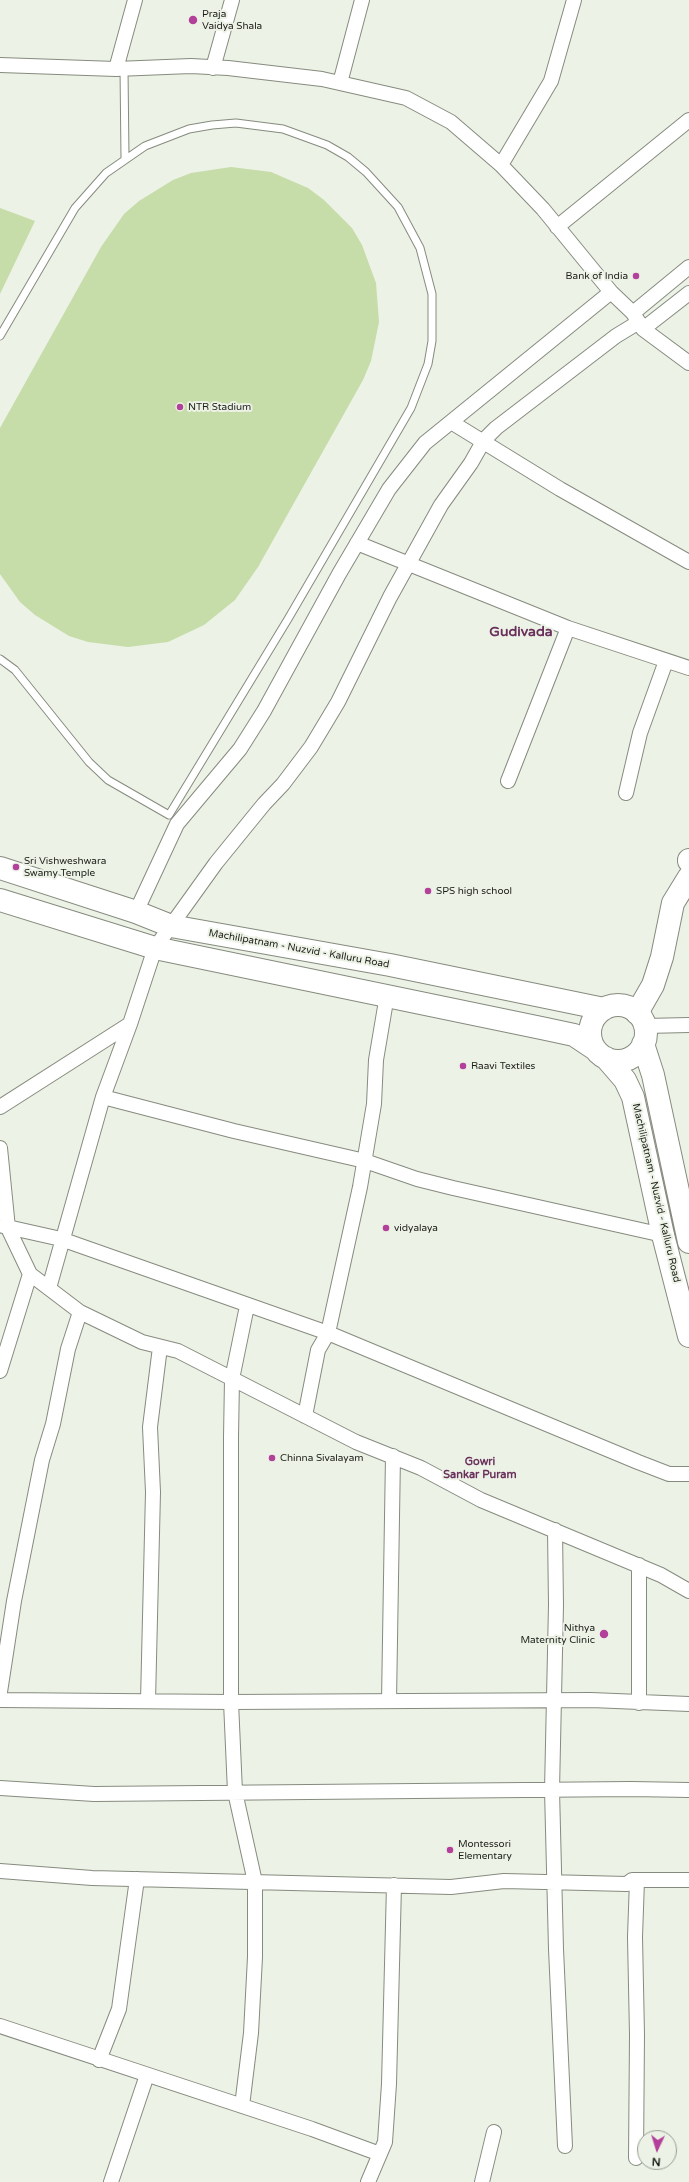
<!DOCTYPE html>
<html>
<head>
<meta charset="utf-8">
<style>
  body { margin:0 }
  #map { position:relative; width:689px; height:2182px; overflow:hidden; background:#ecf2e5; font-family:"Varela Round",sans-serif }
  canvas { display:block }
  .north { position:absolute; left:637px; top:2130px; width:40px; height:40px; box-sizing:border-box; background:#ecf2e5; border:1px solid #999d93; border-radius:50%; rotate:184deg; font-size:11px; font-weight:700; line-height:16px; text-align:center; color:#1c1e19 }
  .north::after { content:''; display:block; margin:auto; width:14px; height:18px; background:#b3409a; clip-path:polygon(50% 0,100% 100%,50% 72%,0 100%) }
</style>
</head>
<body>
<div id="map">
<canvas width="689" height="2182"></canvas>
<div class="north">N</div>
</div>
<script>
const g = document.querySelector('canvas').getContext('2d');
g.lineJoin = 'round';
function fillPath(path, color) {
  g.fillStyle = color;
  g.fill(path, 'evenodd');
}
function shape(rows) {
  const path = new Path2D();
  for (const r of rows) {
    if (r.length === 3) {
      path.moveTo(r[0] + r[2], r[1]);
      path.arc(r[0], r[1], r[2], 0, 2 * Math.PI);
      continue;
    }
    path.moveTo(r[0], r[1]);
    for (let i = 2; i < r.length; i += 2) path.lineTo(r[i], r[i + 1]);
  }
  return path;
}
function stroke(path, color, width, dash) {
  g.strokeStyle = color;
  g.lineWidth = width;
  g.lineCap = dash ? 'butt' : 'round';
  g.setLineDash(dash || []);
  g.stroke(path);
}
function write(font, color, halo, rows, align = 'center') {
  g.font = font + ' "Varela Round",sans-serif';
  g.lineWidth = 4;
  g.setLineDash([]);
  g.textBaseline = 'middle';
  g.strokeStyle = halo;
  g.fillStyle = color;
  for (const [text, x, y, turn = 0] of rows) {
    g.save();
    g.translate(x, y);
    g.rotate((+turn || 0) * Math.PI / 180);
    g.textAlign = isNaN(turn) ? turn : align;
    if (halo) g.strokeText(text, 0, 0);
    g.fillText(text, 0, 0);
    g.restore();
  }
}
fillPath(shape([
  [231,167,271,172,308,188,324,200,352,228,362,245,376,283,379,322,371,361,363,380,258,567,235,600,204,625,168,642,128,647,88,642,69,636,35,615,20,602,0,574,0,428,101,247,124,214,139,201,173,180,191,173],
  [0,208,35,221,0,294]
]), '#c6dca9');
const lane = shape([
  [124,69,125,158],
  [0,336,75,208,106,173,145,146,189,129,212,125,236,123,283,129,327,145,348,157,366,172,398,207,420,248,432,294,432,341,428,364,411,408,288,619,169,815,108,780,89,762,15,670,0,659]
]);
const street = shape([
  [0,65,116,69,191,66,228,68,322,79,406,98,451,122,501,165,543,209,611,292,633,313,643,329,689,363],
  [213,68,232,0],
  [116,69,135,0],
  [340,83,362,0],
  [501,165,551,81,574,0],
  [557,227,689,120],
  [633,313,689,267],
  [643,329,689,293],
  [451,422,560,489,689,562],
  [357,543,568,628,689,668],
  [508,781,568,628],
  [626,793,640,733,666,661],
  [136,912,177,824,240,749,264,711,339,574,389,489,425,443,611,292],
  [645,1026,689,1025],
  [103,1097,234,1131,365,1161,417,1179,453,1188,663,1235],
  [0,1107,130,1024,155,948,216,863,264,804,283,784,311,747,338,702,390,597,441,505,471,463,484,440,496,428,616,336,639,322],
  [0,1148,8,1228,30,1274,80,1312,142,1342,178,1351,356,1442,421,1468,481,1500,661,1575,689,1591],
  [3,1226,61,1239,328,1333,638,1462,669,1474,689,1474],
  [49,1288,103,1097,130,1024],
  [0,1371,30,1274],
  [305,1416,318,1350,328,1333,360,1187,374,1104,376,1060,387,995],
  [555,1530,556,1605,552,1790,556,1949,565,2146],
  [0,1692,14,1601,42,1460,53,1424,68,1349,80,1312],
  [0,1700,231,1702,591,1700,689,1704],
  [148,1701,153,1492,150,1427,160,1347],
  [389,1701,393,1456],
  [639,1703,639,1565],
  [0,1788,94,1794,631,1789,689,1790],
  [0,1871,92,1878,451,1887,504,1881,627,1884,632,1880,689,1880],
  [0,2026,312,2129,380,2154],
  [99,2060,119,2009,137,1879],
  [242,2106,251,2033,255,1957,255,1882,235,1792,231,1702,231,1437,232,1379,247,1306],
  [636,2158,637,2035,635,1937,637,1880],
  [111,2182,147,2075],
  [368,2182,385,2142,389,2084,394,1885],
  [482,2182,494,2132]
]);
const primary = shape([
  [689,860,689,861],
  [637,1013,653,985,662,957,673,903,689,877]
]);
const highway = shape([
  [0,868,136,912,171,926,390,965,604,1009],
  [0,900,155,948,546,1029,574,1035,595,1049],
  [618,1033,28],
  [643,1044,653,1075,689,1242],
  [606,1058,625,1080,633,1097,663,1235,689,1336]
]);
stroke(lane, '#868b7f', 9);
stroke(street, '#868b7f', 16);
stroke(primary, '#868b7f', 24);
stroke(highway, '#868b7f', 24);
stroke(lane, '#fff', 7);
stroke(street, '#fff', 14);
stroke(primary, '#fff', 22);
stroke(highway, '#fff', 22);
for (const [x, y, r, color] of [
  [193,20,5,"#b3409a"],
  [636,276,4,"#b3409a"],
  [180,407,4,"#b3409a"],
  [16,867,4,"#b3409a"],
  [428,891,4,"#b3409a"],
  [463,1066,4,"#b3409a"],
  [386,1228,4,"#b3409a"],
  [272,1458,4,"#b3409a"],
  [604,1634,5,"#b3409a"],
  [450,1850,4,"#b3409a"]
]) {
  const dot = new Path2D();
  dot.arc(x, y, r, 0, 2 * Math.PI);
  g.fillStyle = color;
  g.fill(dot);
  stroke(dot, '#ecf2e5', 1.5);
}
write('10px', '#1c1e19', '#ecf2e5', [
  ["Praja",202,14],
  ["Vaidya Shala",202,26],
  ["Bank of India",628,276,"right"],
  ["NTR Stadium",188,407],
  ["Sri Vishweshwara",24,861],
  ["Swamy Temple",24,873],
  ["SPS high school",436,891],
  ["Raavi Textiles",471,1066],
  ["vidyalaya",394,1228],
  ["Chinna Sivalayam",280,1458],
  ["Nithya",595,1628,"right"],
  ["Maternity Clinic",595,1640,"right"],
  ["Montessori",458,1844],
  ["Elementary",458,1856]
], 'left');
write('10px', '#1c1e19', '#ecf2e5', [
  ["Machilipatnam - Nuzvid - Kalluru Road",299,949,10],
  ["Machilipatnam - Nuzvid - Kalluru Road",656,1193,77]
]);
write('bold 11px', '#69305c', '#ecf2e5', [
  ["Gowri",480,1462],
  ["Sankar Puram",480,1475]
]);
write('bold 14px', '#69305c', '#ecf2e5', [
  ["Gudivada",521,632]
]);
</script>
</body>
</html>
